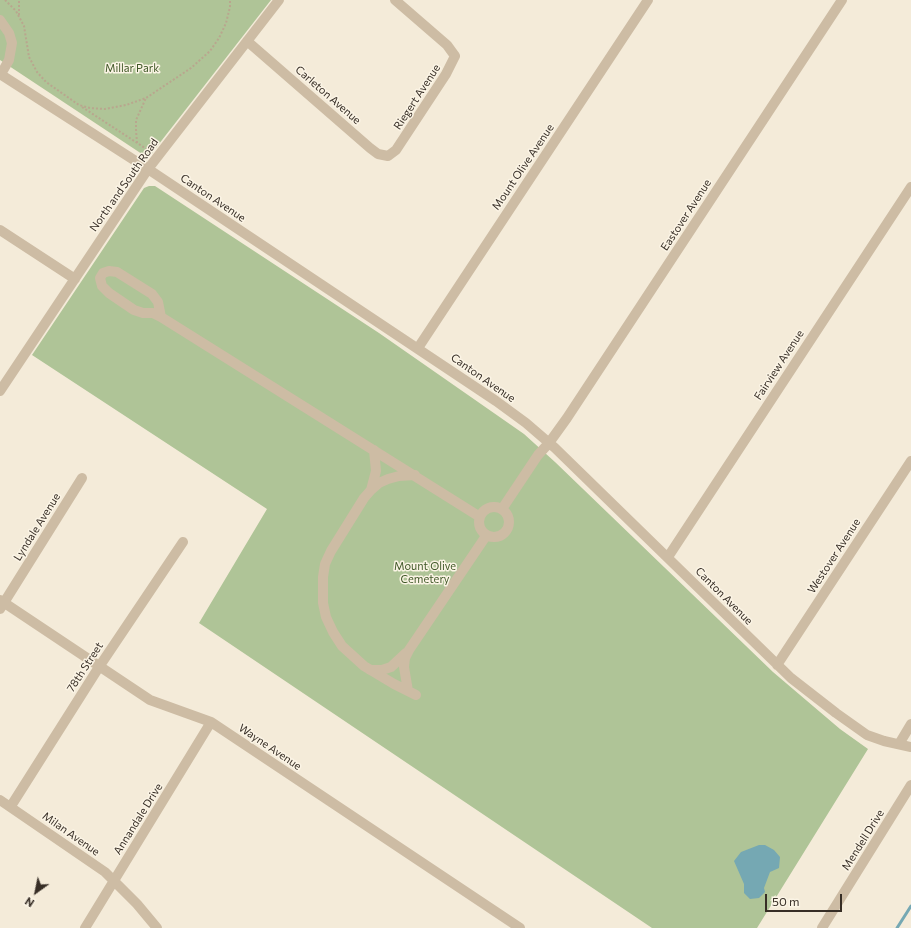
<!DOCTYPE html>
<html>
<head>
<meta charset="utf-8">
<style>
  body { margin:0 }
  #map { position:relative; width:911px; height:928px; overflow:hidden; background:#f4ebd9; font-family:Commissioner,sans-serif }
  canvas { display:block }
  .north { position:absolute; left:16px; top:872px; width:40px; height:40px; -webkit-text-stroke:3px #fbf4e5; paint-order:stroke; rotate:213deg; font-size:11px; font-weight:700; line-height:16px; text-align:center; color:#372e26 }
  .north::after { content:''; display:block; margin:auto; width:14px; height:18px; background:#372e26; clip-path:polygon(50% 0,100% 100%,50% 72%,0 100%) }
  .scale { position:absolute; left:765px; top:894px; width:77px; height:18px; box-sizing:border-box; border:2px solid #372e26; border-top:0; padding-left:5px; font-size:12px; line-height:14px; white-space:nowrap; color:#372e26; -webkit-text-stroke:3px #fbf4e5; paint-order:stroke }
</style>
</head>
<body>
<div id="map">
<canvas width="911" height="928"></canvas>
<div class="north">N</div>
<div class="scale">50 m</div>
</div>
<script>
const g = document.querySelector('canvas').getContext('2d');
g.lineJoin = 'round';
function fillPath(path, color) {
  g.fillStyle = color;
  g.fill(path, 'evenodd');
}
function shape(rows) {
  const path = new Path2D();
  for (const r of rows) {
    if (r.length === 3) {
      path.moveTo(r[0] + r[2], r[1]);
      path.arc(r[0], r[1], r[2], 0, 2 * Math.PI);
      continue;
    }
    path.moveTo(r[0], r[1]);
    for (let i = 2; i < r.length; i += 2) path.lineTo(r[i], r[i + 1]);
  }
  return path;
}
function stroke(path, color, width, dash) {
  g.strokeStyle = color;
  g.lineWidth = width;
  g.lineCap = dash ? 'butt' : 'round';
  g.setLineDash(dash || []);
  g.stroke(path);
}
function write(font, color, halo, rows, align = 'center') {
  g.font = font + ' Commissioner,sans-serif';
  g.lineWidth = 3;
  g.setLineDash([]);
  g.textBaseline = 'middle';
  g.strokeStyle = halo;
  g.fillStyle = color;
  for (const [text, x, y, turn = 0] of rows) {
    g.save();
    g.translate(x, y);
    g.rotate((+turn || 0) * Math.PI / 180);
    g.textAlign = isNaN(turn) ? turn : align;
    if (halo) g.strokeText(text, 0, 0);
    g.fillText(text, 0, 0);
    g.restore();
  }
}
fillPath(shape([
  [0,0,271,0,148,158,0,60],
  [149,186,155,186,379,333,524,434,555,462,773,672,840,729,868,749,757,928,652,928,199,623,267,509,32,355,144,188]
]), '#afc497');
fillPath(shape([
  [759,845,765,845,774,850,780,857,779,868,770,872,764,888,765,892,759,898,750,899,744,893,744,884,734,861,741,852]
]), '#75a8b3');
stroke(shape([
  [897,928,911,906]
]), '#75a8b3', 3);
stroke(shape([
  [5,0,16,11,24,26,29,57,37,72,46,82,79,105,90,108,105,109,126,105,146,98,191,68,210,51,219,38,226,23,230,7,230,0],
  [19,15,19,0],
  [82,107,148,150],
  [137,143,136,130,136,120,146,98]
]), '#b9a68e', 2, [2, 2]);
stroke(shape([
  [0,20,9,33,12,43,9,60,1,74],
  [247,41,370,148,378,154,388,156,396,150,446,74,455,56,447,45,395,0],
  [0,74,148,169,496,401,526,423,555,448,791,678,836,713,867,735,884,741,911,747],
  [0,230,75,279],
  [161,317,158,302,152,294,117,272,109,271,103,273,100,278,102,286,109,293,134,310,143,313,153,313,161,317,480,517],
  [418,348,648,0],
  [0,391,148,169,279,0],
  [415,475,399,476,388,479,379,483,371,490,364,498,331,551,325,564,323,577,323,603,326,617,333,632,342,646,364,666,394,684,416,695],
  [371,490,376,471,374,450],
  [494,522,15],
  [502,509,538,455,549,443,567,418,842,0],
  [668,557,911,187],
  [0,600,150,700,211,722,520,928],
  [0,609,82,478],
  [777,665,911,461],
  [370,670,382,670,391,667,406,653],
  [408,691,404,667,405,658,409,650,486,536],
  [899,744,911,724],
  [0,800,105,872,137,904,157,928],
  [11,806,99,667,183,542],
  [85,928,211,722],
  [822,928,911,785]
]), '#cdbca4', 10);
write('11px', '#405828', '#fbf4e5', [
  ["Millar Park",132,68],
  ["Mount Olive",425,566],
  ["Cemetery",425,579]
]);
write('11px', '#372e26', '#fbf4e5', [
  ["Carleton Avenue",328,95,41],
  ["Riegert Avenue",417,97,-57],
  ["Mount Olive Avenue",523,167,-56],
  ["North and South Road",124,185,-55],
  ["Canton Avenue",213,198,34],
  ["Eastover Avenue",686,215,-57],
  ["Fairview Avenue",779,365,-57],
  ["Canton Avenue",483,378,35],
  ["Lyndale Avenue",37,527,-58],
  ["Westover Avenue",834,556,-57],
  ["Canton Avenue",724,596,45],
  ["78th Street",85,667,-57],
  ["Wayne Avenue",270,747,34],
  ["Annandale Drive",138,819,-58],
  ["Milan Avenue",71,834,35],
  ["Mendell Drive",863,840,-58]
]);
</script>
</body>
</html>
